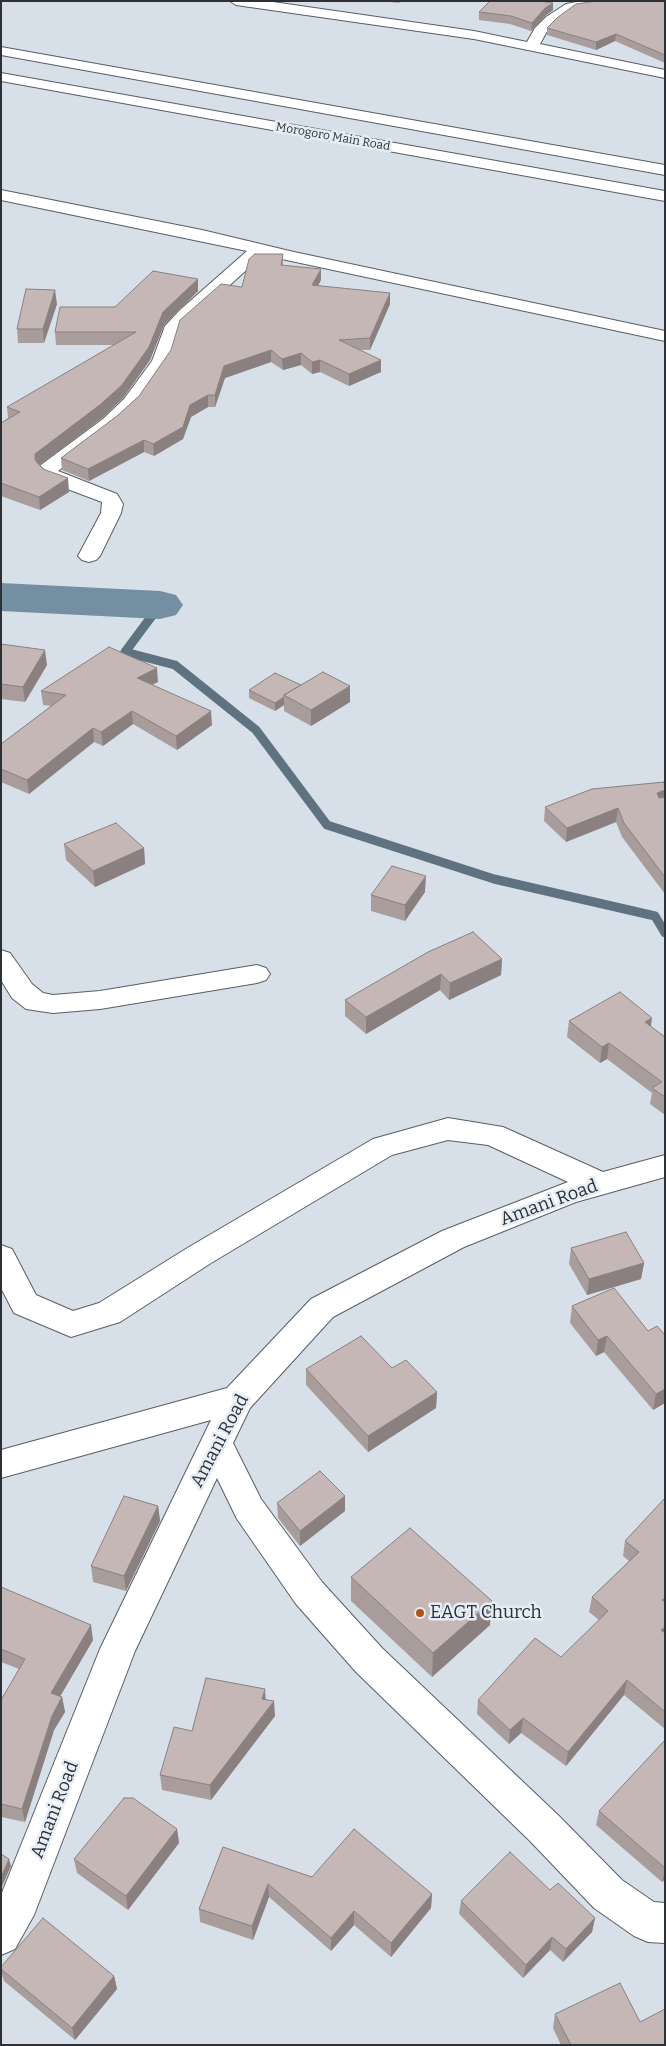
<!DOCTYPE html>
<html>
<head>
<meta charset="utf-8">
<style>
  body { margin:0 }
  #map { position:relative; width:666px; height:2046px; overflow:hidden; background:#d7e0e9; font-family:Bitter,serif }
  canvas { display:block }
  .frame { position:absolute; inset:0; border:2px solid #2d3034; pointer-events:none }
</style>
</head>
<body>
<div id="map">
<canvas width="666" height="2046"></canvas>
<div class="frame"></div>
</div>
<script>
const g = document.querySelector('canvas').getContext('2d');
g.lineJoin = 'round';
function shape(rows) {
  const path = new Path2D();
  for (const r of rows) {
    path.moveTo(r[0], r[1]);
    for (let i = 2; i < r.length; i += 2) path.lineTo(r[i], r[i + 1]);
  }
  return path;
}
function stroke(path, color, width, dash) {
  g.strokeStyle = color;
  g.lineWidth = width;
  g.lineCap = dash ? 'butt' : 'round';
  g.setLineDash(dash || []);
  g.stroke(path);
}
function fillPath(path, color) {
  g.fillStyle = color;
  g.fill(path, 'evenodd');
}
function write(font, color, halo, rows, align = 'center') {
  g.font = font + ' Bitter,serif';
  g.lineWidth = 5;
  g.setLineDash([]);
  g.textBaseline = 'middle';
  g.strokeStyle = halo;
  g.fillStyle = color;
  for (const [text, x, y, turn = 0] of rows) {
    g.save();
    g.translate(x, y);
    g.rotate((+turn || 0) * Math.PI / 180);
    g.textAlign = isNaN(turn) ? turn : align;
    if (halo) g.strokeText(text, 0, 0);
    g.fillText(text, 0, 0);
    g.restore();
  }
}
stroke(shape([
  [160,605,125,652,175,665,256,730,327,825,494,879,655,916,665,933]
]), '#5e7280', 9);
fillPath(shape([
  [1,583,160,591,176,595,183,605,176,615,160,619,1,611,1,583]
]), '#738fa1');
const minor = shape([
  [230,1,266,1,474,31,527,42,535,28,546,17,566,4,582,1,614,1,608,5,575,10,556,23,546,33,540,44,665,70,665,78,474,39,236,5,230,1],
  [1,190,202,230,294,252,665,331,665,341,263,255,179,331,170,361,138,407,117,427,58,471,117,494,123,504,121,513,100,556,96,560,89,562,82,560,78,556,101,513,102,502,46,481,38,472,38,469,41,465,103,419,124,399,152,361,165,326,180,310,247,251,1,200,1,190],
  [1,950,10,953,32,984,43,993,53,995,100,991,257,965,266,968,270,974,266,980,257,983,100,1009,53,1013,26,1009,12,998,1,980,1,950],
  [448,1118,503,1127,603,1172,665,1155,665,1177,576,1202,464,1247,333,1317,250,1408,233,1443,261,1499,322,1582,382,1648,559,1816,622,1880,654,1902,665,1903,665,1943,648,1942,634,1936,594,1908,531,1842,356,1672,296,1604,237,1519,217,1478,135,1651,34,1915,15,1949,1,1955,1,1895,100,1649,211,1420,1,1478,1,1450,227,1388,311,1299,442,1231,568,1182,488,1145,448,1140,392,1155,211,1263,120,1322,71,1337,14,1313,1,1288,1,1245,12,1249,36,1295,73,1311,99,1303,189,1247,373,1139,448,1118]
]);
const highway = shape([
  [1,47,665,165,665,175,1,55,1,47],
  [1,73,665,191,665,201,1,81,1,73]
]);
stroke(minor, '#575e66', 2);
stroke(highway, '#575e66', 2);
fillPath(minor, '#fff');
fillPath(highway, '#fff');
fillPath(shape([
  [380,1,401,1,399,3],
  [665,1,665,63,615,41,596,50,547,35,547,28],
  [553,10,545,16,531,31,510,24,479,20,479,12],
  [283,254,283,265,321,280,318,286,390,293,390,304,370,350,360,350,381,372,349,386,320,372,312,374,301,365,283,370,271,362,225,378,215,407,208,407,191,417,183,439,154,456,144,452,89,481,62,470,61,458,117,416,139,396,242,287],
  [198,279,198,291,164,325,150,360,123,398,102,418,40,465,69,492,40,510,1,496,1,423,8,418,7,407,114,345,56,345,55,332,115,307],
  [57,304,44,343,18,343,17,329],
  [1,644,47,665,25,702,1,699],
  [158,682,152,685,212,725,177,750,133,724,103,746,94,742,29,794,1,782,1,744,51,706,43,705,41,691],
  [301,685,350,686,350,702,311,726,284,711,284,705,275,711,249,698,249,690],
  [665,785,665,894,622,837,616,822,566,842,544,821,545,807],
  [64,844,144,848,145,864,95,887,66,860],
  [425,892,405,921,371,911,371,895],
  [473,932,502,959,501,975,449,1000,440,990,366,1034,345,1016,345,1000],
  [569,1021,651,1027,665,1037,665,1115,650,1104,652,1093,607,1059,600,1063,567,1037],
  [571,1248,644,1263,641,1279,587,1295,569,1264],
  [614,1288,665,1403,653,1410,604,1352,596,1356,570,1323,572,1306],
  [392,1368,437,1392,436,1408,368,1452,306,1385,306,1369],
  [665,1498,665,1729,624,1695,566,1766,521,1733,509,1744,477,1714,478,1700,561,1657,599,1620,589,1612,592,1597,629,1561,623,1556,625,1541],
  [277,1503,345,1511,300,1546,278,1518],
  [158,1506,160,1521,126,1591,93,1582,91,1566],
  [351,1577,490,1625,432,1677,351,1601],
  [1,1587,93,1640,60,1696,62,1697,65,1712,54,1730,25,1822,1,1817,1,1700,19,1669,1,1662],
  [265,1699,275,1716,211,1800,162,1790,160,1775,192,1731],
  [665,1740,665,1879,662,1882,596,1825,599,1811],
  [177,1829,179,1843,128,1910,77,1873,74,1859],
  [223,1847,312,1877,432,1894,431,1908,391,1957,354,1925,331,1951,269,1897,253,1940,200,1922,199,1909],
  [550,1890,595,1918,592,1932,563,1962,550,1950,523,1978,459,1914,461,1901],
  [1,1967,114,1976,117,1989,75,2040,4,1981,1,1971],
  [555,2014,640,2022,665,2045,561,2045,553,2028]
]), '#a99d9c');
fillPath(shape([
  [553,3,553,10,545,16,531,31,532,23,545,8],
  [616,34,615,41,596,50,596,42],
  [321,269,321,280,312,296,312,285],
  [198,279,198,291,164,325,150,360,123,398,102,418,36,468,37,473,35,454,163,312],
  [55,290,57,304,44,343,43,329],
  [390,293,390,304,370,350,370,338],
  [271,350,271,362,225,378,215,407,215,395,224,366],
  [301,353,301,365,283,370,282,359],
  [320,360,320,372,312,374,312,362],
  [381,360,381,372,349,386,349,374],
  [208,395,208,407,191,417,183,439,154,456,153,444,190,405],
  [144,440,144,452,89,481,88,469],
  [68,478,69,492,40,510,39,497],
  [45,650,47,665,25,702,23,687],
  [157,668,158,682,138,691,137,678],
  [350,686,350,702,311,726,311,710],
  [284,697,284,705,275,711,275,703],
  [132,711,133,724,103,746,101,732],
  [211,711,212,725,177,750,176,736],
  [93,728,94,742,29,794,27,780],
  [665,790,665,797,655,807,657,793],
  [618,808,616,822,566,842,567,828],
  [144,848,145,864,95,887,93,871],
  [426,876,425,892,405,921,405,905],
  [502,959,501,975,449,1000,450,983],
  [441,974,440,990,366,1034,366,1017],
  [652,1018,650,1034,645,1022],
  [609,1043,607,1059,600,1063,602,1047],
  [644,1263,641,1279,587,1295,589,1279],
  [607,1336,604,1352,596,1356,598,1340],
  [665,1389,665,1403,653,1410,656,1394],
  [437,1392,436,1408,368,1452,368,1436],
  [345,1496,345,1511,300,1546,300,1531],
  [158,1506,160,1521,126,1591,124,1576],
  [492,1601,490,1625,432,1677,433,1653],
  [91,1625,93,1640,54,1707,51,1693],
  [665,1627,665,1639,661,1630],
  [627,1680,624,1695,566,1766,568,1752],
  [265,1689,266,1704,262,1699],
  [62,1697,65,1712,54,1730,25,1822,22,1809,52,1716],
  [274,1701,275,1716,211,1800,210,1785],
  [523,1718,521,1733,509,1744,510,1730],
  [177,1829,179,1843,128,1910,126,1896],
  [9,1859,11,1866,1,1889,1,1877],
  [665,1870,665,1879,662,1882],
  [268,1884,269,1897,253,1940,252,1926],
  [432,1894,431,1908,391,1957,391,1943],
  [354,1911,354,1925,331,1951,331,1938],
  [595,1918,592,1932,563,1962,566,1949],
  [552,1937,550,1950,523,1978,526,1965],
  [114,1976,117,1989,75,2040,72,2028]
]), '#89807f');
const building = shape([
  [490,1,540,1,553,3,545,8,532,23,511,16,479,12,490,1],
  [597,1,665,1,665,55,616,34,596,42,547,28,558,17,576,4,597,1],
  [255,254,283,254,281,265,321,269,312,285,390,293,370,338,339,340,381,360,349,374,320,360,312,362,301,353,282,359,271,350,224,366,215,395,208,395,190,405,183,427,153,444,144,440,88,469,61,458,117,416,139,396,171,350,180,320,221,284,242,287,249,259,255,254],
  [153,271,198,279,163,312,149,347,122,385,101,404,35,454,35,460,43,469,68,478,39,497,1,483,1,423,20,412,7,407,136,332,55,332,60,307,115,307,153,271],
  [26,289,55,290,43,329,17,329,26,289],
  [1,644,45,650,23,687,1,684,1,644],
  [109,647,157,668,137,678,211,711,176,736,132,711,101,732,93,728,27,780,1,769,1,744,66,695,41,691,109,647],
  [323,672,350,686,311,710,284,695,323,672],
  [275,673,301,685,284,695,284,697,275,703,249,690,275,673],
  [664,782,665,790,657,793,659,798,665,797,665,877,624,823,618,808,567,828,545,807,592,789,664,782],
  [116,823,144,848,93,871,64,844,116,823],
  [392,866,426,876,405,905,371,895,392,866],
  [473,932,502,959,450,983,441,974,366,1017,345,1000,428,952,473,932],
  [620,992,652,1018,645,1022,665,1037,665,1097,652,1088,662,1082,609,1043,602,1047,569,1021,620,992],
  [626,1232,644,1263,589,1279,571,1248,626,1232],
  [614,1288,648,1331,657,1326,665,1335,665,1389,656,1394,607,1336,598,1340,572,1306,614,1288],
  [361,1336,392,1368,406,1360,437,1392,368,1436,306,1369,361,1336],
  [320,1471,345,1496,300,1531,277,1503,320,1471],
  [124,1496,158,1506,124,1576,91,1566,124,1496],
  [665,1498,665,1598,662,1600,665,1602,665,1627,661,1630,665,1633,665,1712,627,1680,568,1752,523,1718,510,1730,478,1700,535,1638,561,1657,608,1611,592,1597,639,1552,625,1541,665,1498],
  [410,1528,492,1601,433,1653,351,1577,410,1528],
  [1,1587,91,1625,51,1693,62,1697,52,1716,22,1809,1,1804,1,1700,25,1659,1,1649,1,1587],
  [206,1678,265,1689,262,1699,274,1701,210,1785,160,1775,174,1727,192,1731,206,1678],
  [665,1740,665,1868,599,1811,665,1740],
  [124,1798,133,1798,177,1829,126,1896,74,1859,124,1798],
  [354,1829,432,1894,391,1943,354,1911,331,1938,268,1884,252,1926,199,1909,223,1847,312,1877,354,1829],
  [510,1852,550,1890,558,1883,595,1918,566,1949,552,1937,526,1965,461,1901,510,1852],
  [1,1854,9,1859,1,1877,1,1854],
  [43,1918,114,1976,72,2028,1,1969,1,1967,43,1918],
  [620,1983,640,2022,665,2009,665,2045,571,2045,555,2014,620,1983]
]);
fillPath(building, '#c4b7b5');
stroke(building, '#89807f', 1);
for (const [x, y, r, color] of [
  [420,1613,5,"#b4511a"]
]) {
  const dot = new Path2D();
  dot.arc(x, y, r, 0, 2 * Math.PI);
  g.fillStyle = color;
  g.fill(dot);
  stroke(dot, '#e5edf6', 2);
}
write('12px', '#2d3034', '#e5edf6', [
  ["Morogoro Main Road",333,137,10]
]);
write('18px', '#2d3034', '#e5edf6', [
  ["Amani Road",549,1203,-20],
  ["Amani Road",220,1441,-62],
  ["Amani Road",55,1810,-69]
]);
write('18px', '#2d3034', '#e5edf6', [
  ["EAGT Church",430,1613]
], 'left');
</script>
</body>
</html>
